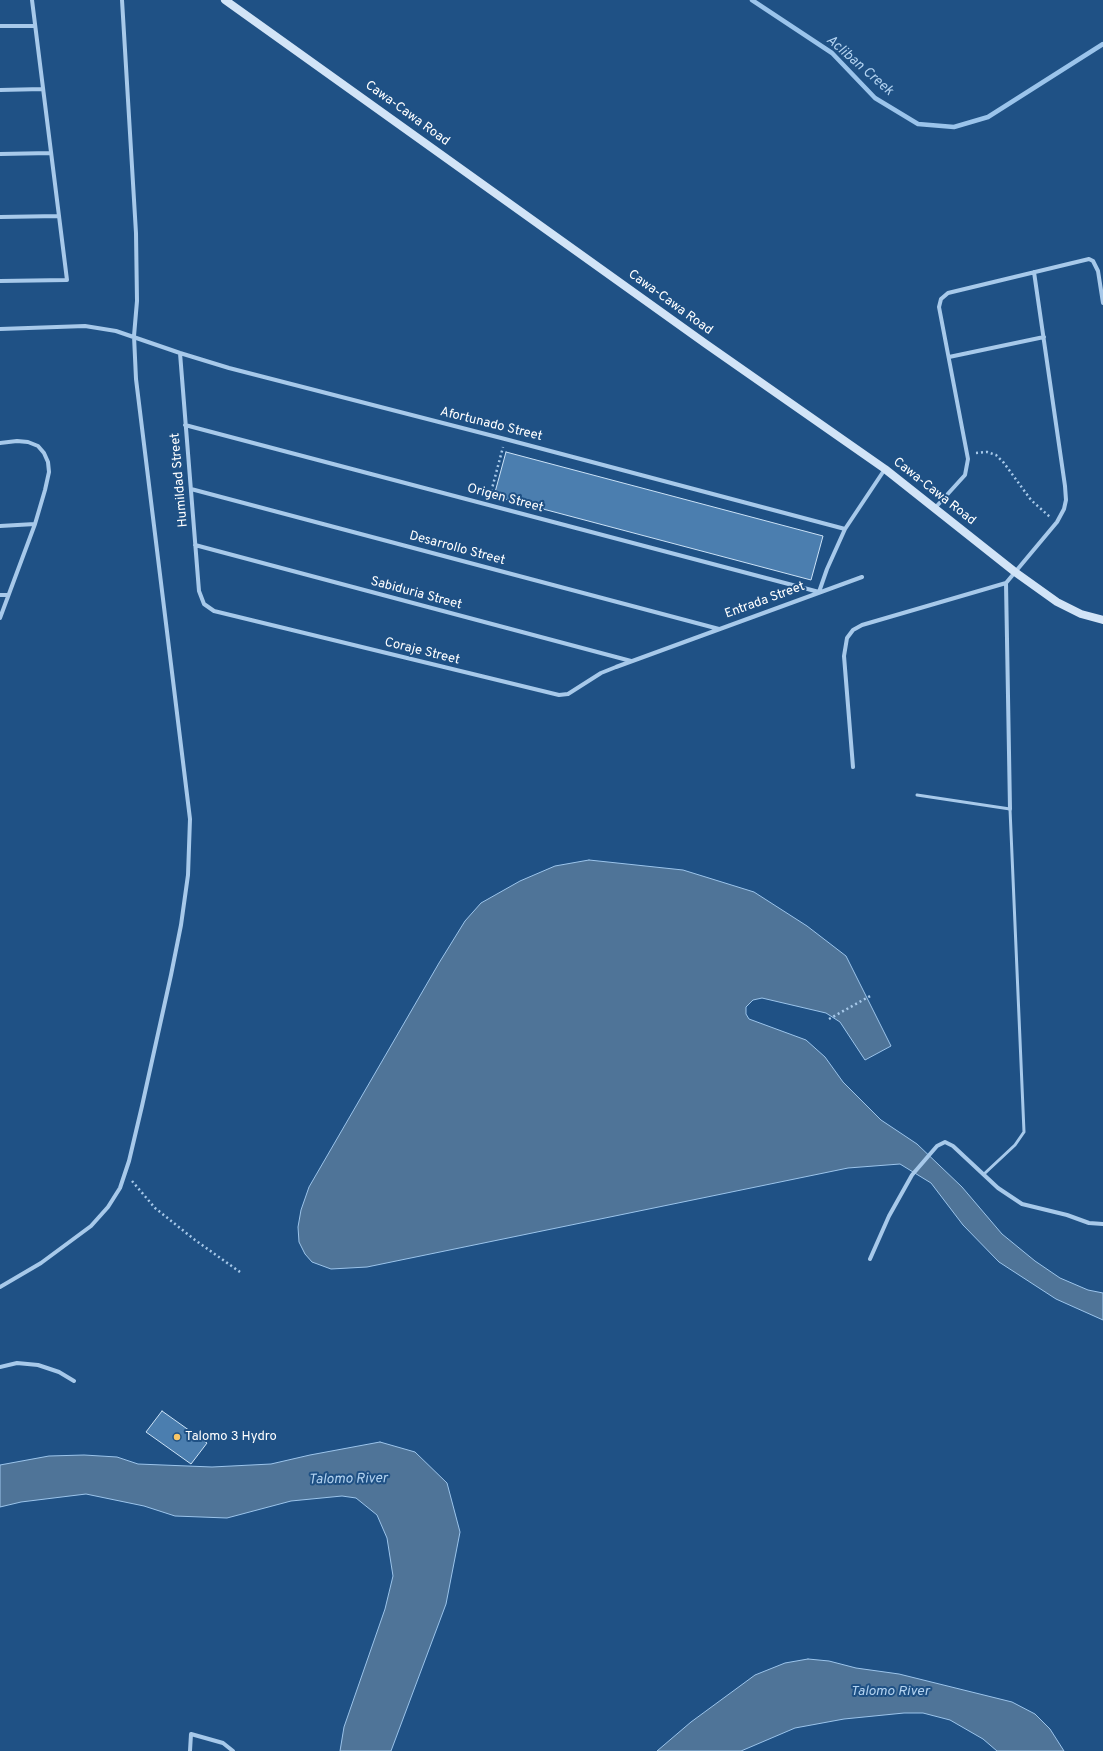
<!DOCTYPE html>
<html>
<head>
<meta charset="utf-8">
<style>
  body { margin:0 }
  canvas { display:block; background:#1f5185 }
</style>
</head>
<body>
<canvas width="1103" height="1751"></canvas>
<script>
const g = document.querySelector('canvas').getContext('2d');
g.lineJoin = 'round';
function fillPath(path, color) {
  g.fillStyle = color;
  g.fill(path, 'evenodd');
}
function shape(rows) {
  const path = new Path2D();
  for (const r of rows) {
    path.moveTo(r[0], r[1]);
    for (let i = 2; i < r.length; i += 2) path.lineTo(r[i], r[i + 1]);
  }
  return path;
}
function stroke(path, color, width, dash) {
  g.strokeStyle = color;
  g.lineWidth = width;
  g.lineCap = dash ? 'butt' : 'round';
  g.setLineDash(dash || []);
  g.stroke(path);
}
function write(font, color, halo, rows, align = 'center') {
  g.font = font + ' Overpass,sans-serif';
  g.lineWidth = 4;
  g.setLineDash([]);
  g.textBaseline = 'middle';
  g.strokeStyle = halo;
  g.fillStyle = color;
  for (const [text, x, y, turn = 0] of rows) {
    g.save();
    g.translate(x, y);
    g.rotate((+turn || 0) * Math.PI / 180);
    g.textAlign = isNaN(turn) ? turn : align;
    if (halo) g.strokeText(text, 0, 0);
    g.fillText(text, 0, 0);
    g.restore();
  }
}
const water = shape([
  [589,860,683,870,754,892,807,926,846,956,891,1046,865,1060,840,1022,826,1013,762,998,753,1000,746,1007,746,1014,749,1019,806,1040,825,1057,843,1082,881,1120,917,1144,962,1187,1002,1234,1035,1261,1060,1278,1088,1290,1103,1293,1103,1320,1056,1299,999,1262,963,1225,931,1183,900,1164,848,1168,367,1267,331,1269,312,1262,305,1254,299,1242,298,1227,301,1210,309,1187,439,963,465,921,481,903,520,881,555,866,589,860],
  [380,1442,415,1452,447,1483,460,1532,446,1604,391,1751,340,1751,344,1727,385,1609,393,1576,387,1538,377,1515,356,1498,342,1496,291,1501,227,1518,175,1516,144,1506,86,1494,21,1502,0,1507,0,1465,49,1456,84,1455,117,1457,138,1464,212,1467,271,1464,310,1455,380,1442],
  [808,1659,829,1661,856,1668,899,1674,1012,1702,1035,1714,1050,1729,1064,1751,997,1751,983,1739,950,1720,923,1713,904,1713,844,1719,795,1728,741,1751,657,1751,691,1722,755,1675,785,1663,808,1659]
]);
fillPath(water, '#4f7498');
stroke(water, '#9bc4eb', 1);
stroke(shape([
  [752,0,832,53,875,98,918,124,954,127,988,117,1103,44]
]), '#9bc4eb', 4.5);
const building = shape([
  [506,452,823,536,811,580,494,496,506,452],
  [162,1411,207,1443,191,1464,146,1432,162,1411]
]);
fillPath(building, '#4b7eaf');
stroke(building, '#cbe2f7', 1);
stroke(shape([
  [976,453,987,452,996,455,1004,463,1031,500,1050,517],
  [490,496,503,447],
  [829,1019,872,995],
  [132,1181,155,1208,195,1240,240,1272]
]), '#a7c9ea', 2.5, [2, 3]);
stroke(shape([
  [917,795,1010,809,1024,1132,1015,1145,984,1174]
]), '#a7c9ea', 3);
stroke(shape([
  [0,26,35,26],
  [0,90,43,89],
  [0,154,51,153],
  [0,217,59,216],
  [0,281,67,280,32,0],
  [0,329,85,326,116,331,180,353,229,368,505,439,845,529],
  [180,353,199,591,204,604,214,611,559,695,568,694,601,673,616,667,862,577],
  [949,357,1044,337],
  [185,425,819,592],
  [0,443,17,441,28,442,38,446,44,453,48,462,49,472,45,490,35,524,0,618],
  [191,489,719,629],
  [935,508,965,475,968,459,939,307,941,299,948,293,1089,259,1093,261,1098,271,1103,303],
  [0,526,35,524],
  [195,545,631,661],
  [1006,583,1010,809],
  [819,592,827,569,845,529,885,469],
  [0,595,8,595],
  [853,767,844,656,847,638,853,630,862,625,1006,583,1057,522,1064,509,1066,500,1065,486,1034,272],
  [870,1259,889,1216,912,1175,937,1146,945,1142,953,1146,998,1188,1022,1204,1067,1215,1089,1223,1103,1224],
  [0,1287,41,1263,91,1226,108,1207,120,1188,129,1161,142,1106,171,975,181,925,188,875,190,819,136,379,134,336,137,301,136,233,122,0],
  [0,1367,17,1363,38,1365,59,1372,74,1381],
  [190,1751,191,1734,223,1743,233,1751]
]), '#a7c9ea', 4);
stroke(shape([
  [225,0,706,344,885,469,1015,572,1057,602,1081,614,1103,620]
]), '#d2e4f7', 8);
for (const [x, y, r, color] of [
  [177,1437,4,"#f8c667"]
]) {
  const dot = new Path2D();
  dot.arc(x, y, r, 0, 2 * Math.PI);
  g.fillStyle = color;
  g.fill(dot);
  stroke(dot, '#1f5185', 1.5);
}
write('13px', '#fff', '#1f5185', [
  ["Cawa-Cawa Road",407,114,36],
  ["Cawa-Cawa Road",670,303,36],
  ["Afortunado Street",491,425,14],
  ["Humildad Street",180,480,-95],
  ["Cawa-Cawa Road",934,492,38],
  ["Origen Street",505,499,15],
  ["Desarrollo Street",457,549,15],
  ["Sabiduria Street",416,594,15],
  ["Entrada Street",765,601,-20],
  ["Coraje Street",422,652,14]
]);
write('13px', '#fff', '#1f5185', [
  ["Talomo 3 Hydro",185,1437]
], 'left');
write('italic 14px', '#b3d3f1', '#1f5185', [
  ["Acliban Creek",859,66,41],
  ["Talomo River",348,1480,-1],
  ["Talomo River",890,1692]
]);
</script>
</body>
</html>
